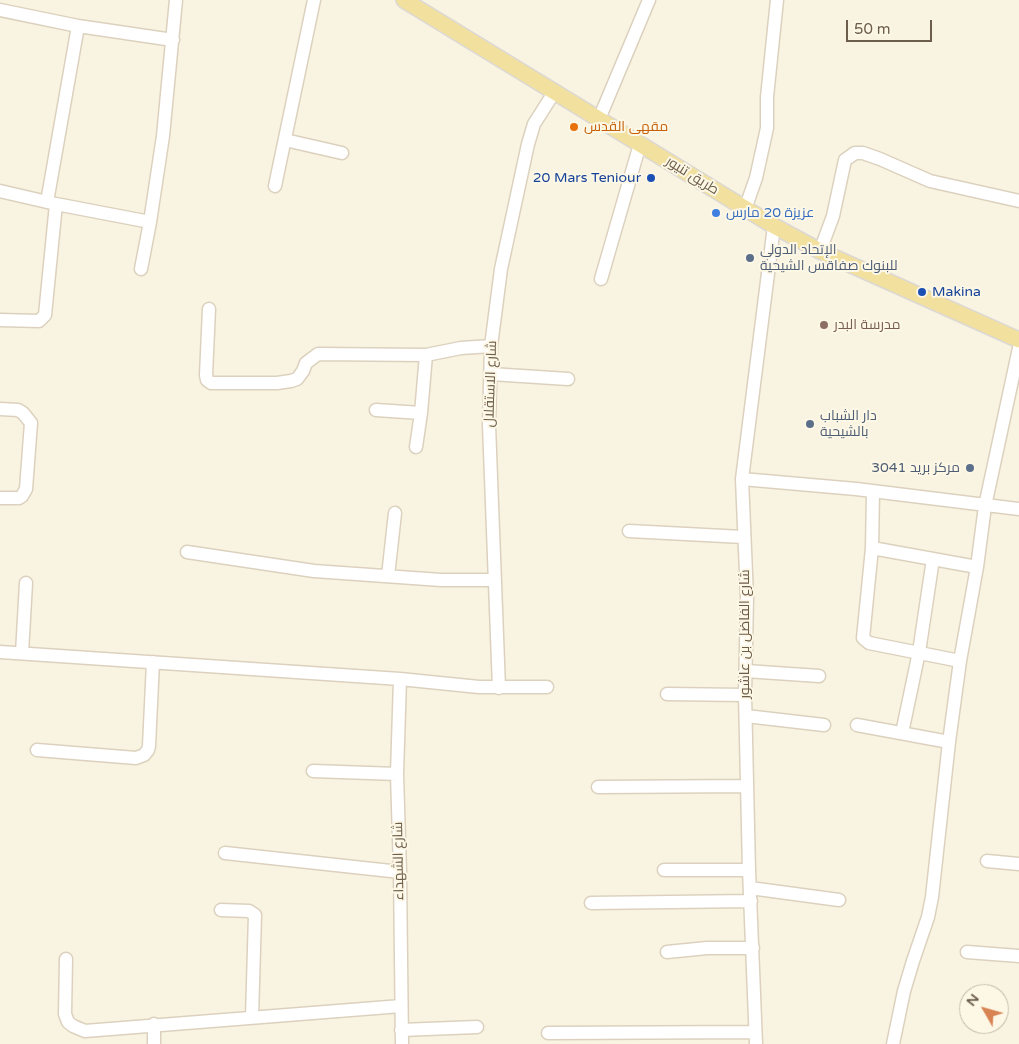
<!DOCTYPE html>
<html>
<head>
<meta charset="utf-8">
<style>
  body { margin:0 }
  #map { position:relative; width:1019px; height:1044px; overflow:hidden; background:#f9f4e1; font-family:"Varela Round",sans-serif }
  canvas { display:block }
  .north { position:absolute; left:959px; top:984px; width:50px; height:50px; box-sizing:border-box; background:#fdf7e6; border:1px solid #c3b9a8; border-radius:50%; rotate:308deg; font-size:14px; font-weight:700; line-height:20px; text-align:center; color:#6d5d4b }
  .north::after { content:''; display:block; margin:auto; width:18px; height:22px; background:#d88452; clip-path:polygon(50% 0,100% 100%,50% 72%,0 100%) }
  .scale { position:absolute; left:846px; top:20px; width:86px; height:22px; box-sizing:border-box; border:2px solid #6d5d4b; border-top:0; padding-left:6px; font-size:15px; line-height:18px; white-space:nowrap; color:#6d5d4b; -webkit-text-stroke:4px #fdf7e6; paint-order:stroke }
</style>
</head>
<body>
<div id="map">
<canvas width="1019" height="1044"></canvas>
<div class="north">N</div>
<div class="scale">50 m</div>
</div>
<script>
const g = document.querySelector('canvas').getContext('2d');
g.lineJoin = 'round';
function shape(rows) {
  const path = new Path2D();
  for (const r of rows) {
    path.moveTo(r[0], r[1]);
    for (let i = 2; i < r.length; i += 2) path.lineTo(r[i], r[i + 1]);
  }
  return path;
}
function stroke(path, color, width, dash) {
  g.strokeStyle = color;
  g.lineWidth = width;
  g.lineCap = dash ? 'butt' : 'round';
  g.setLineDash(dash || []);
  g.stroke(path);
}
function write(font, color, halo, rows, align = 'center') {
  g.font = font + ' "Varela Round",Cairo,sans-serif';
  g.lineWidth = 4;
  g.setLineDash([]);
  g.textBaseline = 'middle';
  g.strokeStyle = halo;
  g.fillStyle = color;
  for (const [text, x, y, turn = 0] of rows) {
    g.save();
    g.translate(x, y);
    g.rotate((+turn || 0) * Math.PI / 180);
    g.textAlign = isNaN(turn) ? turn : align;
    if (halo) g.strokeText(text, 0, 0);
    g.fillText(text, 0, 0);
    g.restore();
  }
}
const minor = shape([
  [0,10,78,26,173,40],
  [599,119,649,0],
  [285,140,342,153],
  [275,186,314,0],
  [0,191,56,204,150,222],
  [47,202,78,26],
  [745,209,756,178,767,128,767,97,777,0],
  [820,251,833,216,845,160,855,153,863,153,880,159,930,181,1019,201],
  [141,269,150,222,163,136,176,0],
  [601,279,640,144],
  [209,309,206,375,207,380,211,383,277,383,291,381,297,379,303,371,306,363,318,354,426,355,461,348,491,346],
  [0,320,39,321,45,315,56,204],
  [491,374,568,379],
  [0,409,18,410,23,413,31,423,26,489,22,496,19,498,0,498],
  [376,410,421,413],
  [416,447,421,413,426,355],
  [742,479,856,489,1019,509],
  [873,492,872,548,863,638,869,643,960,661],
  [629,531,743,537],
  [872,548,977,567],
  [187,552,314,571,441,580,495,580],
  [388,576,395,513],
  [0,652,400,679,479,687,547,687],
  [22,653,26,583],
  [746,671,819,676],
  [400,679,397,774,400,872,402,1044],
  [499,688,489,425,491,346,501,269,528,144,534,124,555,91],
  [667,694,745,695],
  [746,716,824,725],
  [857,725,949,742],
  [902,733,919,652,933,559],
  [37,750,136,758,144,755,148,750,149,746,153,662],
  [313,771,397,774],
  [598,787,747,786],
  [225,853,400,872],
  [987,861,1019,864],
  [664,870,749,870],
  [750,888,839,900],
  [591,903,751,901],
  [221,910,249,911,255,915,252,1017],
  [667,952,707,948,753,948],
  [967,952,1019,956],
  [66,959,65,1014,68,1022,73,1026,85,1031,401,1006],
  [154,1024,154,1044],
  [401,1030,477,1027],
  [548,1033,755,1032],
  [756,1044,749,870,745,695,747,597,742,479,774,226],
  [893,1044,904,991,913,961,928,917,932,897,949,742,960,661,977,567,985,506,1019,348]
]);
const major = shape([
  [404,0,774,226,820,251,1019,340]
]);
stroke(minor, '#dcd1be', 15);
stroke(major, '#dcd8d4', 18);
stroke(minor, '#fff', 12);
stroke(major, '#f2e09f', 15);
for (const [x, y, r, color] of [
  [574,127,5,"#e8710a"],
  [651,178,5,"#1a4fb4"],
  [716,213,5,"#3f7fe0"],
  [750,258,5,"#5c6f8a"],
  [922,292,5,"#1a4fb4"],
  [824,325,5,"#8d6e63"],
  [810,424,5,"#5c6f8a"],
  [970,468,5,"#5c6f8a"]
]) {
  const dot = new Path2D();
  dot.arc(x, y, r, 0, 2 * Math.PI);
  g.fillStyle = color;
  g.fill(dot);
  stroke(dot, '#fdf7e6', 2);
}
write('14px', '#c56008', '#fdf7e6', [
  ["مقهى القدس",584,127]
], 'left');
write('14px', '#6d5d4b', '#fdf7e6', [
  ["طريق تنيور",692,176,32],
  ["شارع الاستقلال",491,384,-88],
  ["شارع الفاضل بن عاشور",745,634,-90],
  ["شارع الشهداء",399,861,-91]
]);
write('14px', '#164399', '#fdf7e6', [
  ["20 Mars Teniour",641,178],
  ["Makina",932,292,"left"]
], 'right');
write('14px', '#366cbe', '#fdf7e6', [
  ["عزيزة 20 مارس",726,213]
], 'left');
write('14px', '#4e5e75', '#fdf7e6', [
  ["الإتحاد الدولي",760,250],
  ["للبنوك صفاقس الشيحية",760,266],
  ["دار الشباب",820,416],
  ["بالشيحية",820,432],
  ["مركز بريد 3041",960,468,"right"]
], 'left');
write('14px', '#785e54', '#fdf7e6', [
  ["مدرسة البدر",834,325]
], 'left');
</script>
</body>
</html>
